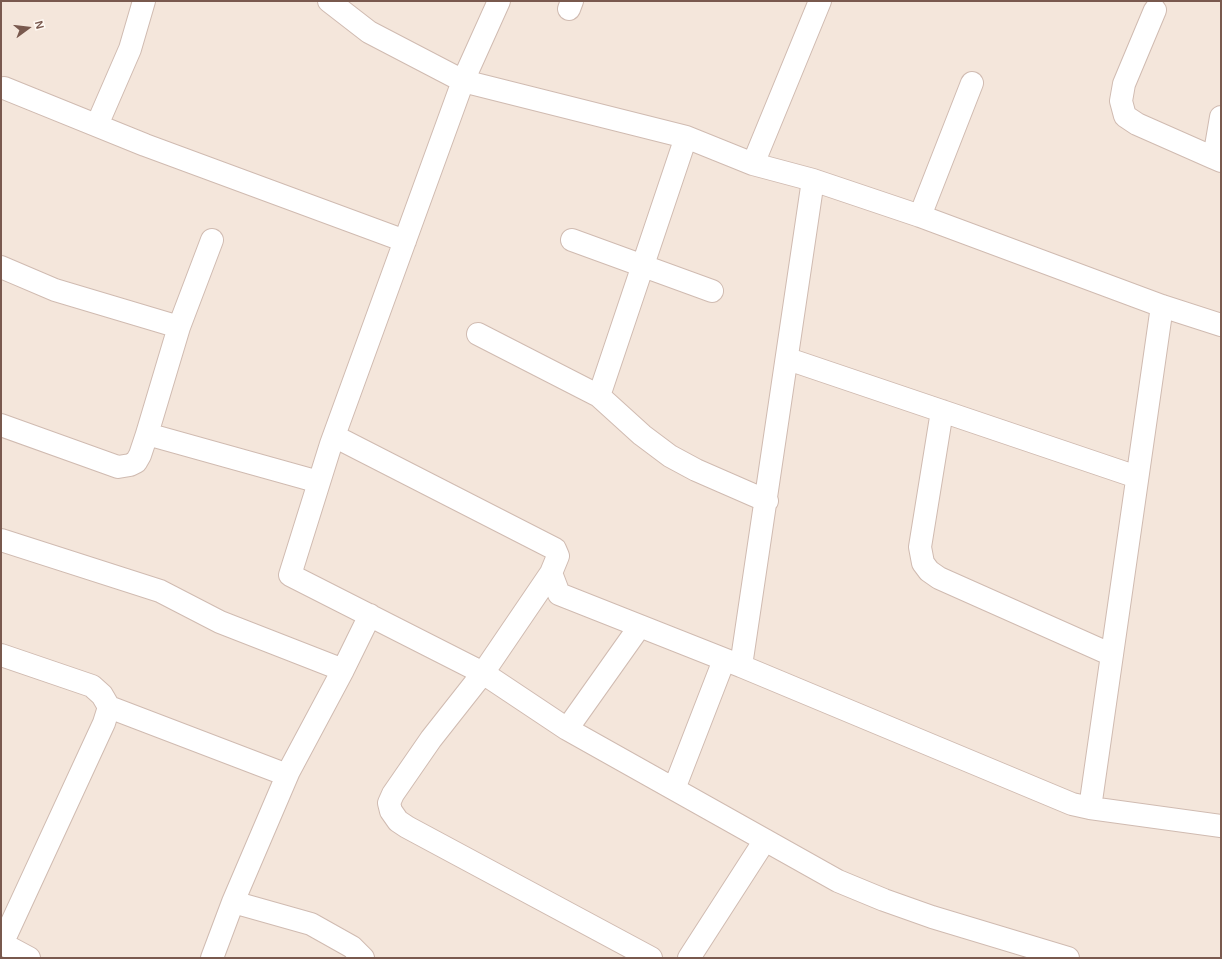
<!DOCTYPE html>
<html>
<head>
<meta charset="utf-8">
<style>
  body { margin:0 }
  #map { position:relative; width:1222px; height:959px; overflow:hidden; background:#fcf5ec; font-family:Arial,sans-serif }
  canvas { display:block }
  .frame { position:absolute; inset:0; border:2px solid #79594e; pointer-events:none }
  .north { position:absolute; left:8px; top:8px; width:40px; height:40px; -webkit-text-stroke:3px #fff9f3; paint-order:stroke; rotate:75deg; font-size:11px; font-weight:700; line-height:16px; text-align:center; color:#79594e }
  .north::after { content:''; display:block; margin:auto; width:14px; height:18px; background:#79594e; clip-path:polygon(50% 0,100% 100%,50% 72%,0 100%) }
</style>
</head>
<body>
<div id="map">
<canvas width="1222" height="959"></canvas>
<div class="frame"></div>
<div class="north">N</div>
</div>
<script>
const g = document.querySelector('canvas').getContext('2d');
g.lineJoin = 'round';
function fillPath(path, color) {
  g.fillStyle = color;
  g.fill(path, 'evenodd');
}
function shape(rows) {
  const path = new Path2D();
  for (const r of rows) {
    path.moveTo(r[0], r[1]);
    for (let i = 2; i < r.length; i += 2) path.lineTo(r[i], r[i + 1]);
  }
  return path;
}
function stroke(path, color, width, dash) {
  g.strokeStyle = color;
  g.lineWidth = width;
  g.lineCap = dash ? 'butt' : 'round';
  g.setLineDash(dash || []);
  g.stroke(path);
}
fillPath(shape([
  [1,1,1221,1,1221,958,1,958]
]), '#f4e6db');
const street = shape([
  [329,1,369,32,463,81,499,1],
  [569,9,572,1],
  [1155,10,1124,84,1121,101,1125,116,1137,124,1214,158],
  [4,88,145,145,405,241],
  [1221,117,1214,158,1221,161],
  [97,125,130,49,144,1],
  [686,137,599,396,642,435,670,456,696,470,767,501],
  [753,164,820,1],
  [813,180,741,666,1072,804,1090,808,1221,826],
  [920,216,972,83],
  [572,240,712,291],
  [1,267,55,290,179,327,147,434,319,482],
  [179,327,212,240],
  [478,334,599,396],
  [788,359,1137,477],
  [942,411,920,547,923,563,929,571,939,578,1112,655],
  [1,425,118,467,130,465,136,462,140,455,147,434],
  [334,436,555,549,558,556,551,573,559,594,741,666],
  [1,540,160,591,220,622,343,670],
  [551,573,483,673,431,739,393,794,389,803,391,811,398,821,407,827,651,958],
  [1,655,92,686,102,695,109,707,104,723,2,944],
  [109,707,287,775],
  [567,729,640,626],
  [674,789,724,660],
  [1090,808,1162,306],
  [233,902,311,924,352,947,363,958],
  [1,943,29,958],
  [212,958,233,902,289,771,343,670,370,615],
  [689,958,765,840],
  [1068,958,932,917,884,900,838,881,567,729,483,673,290,575,331,444,463,81,686,137,753,164,813,180,920,216,1162,306,1221,325]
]);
stroke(street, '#d0bbb1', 24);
stroke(street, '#fff', 22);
</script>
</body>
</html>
